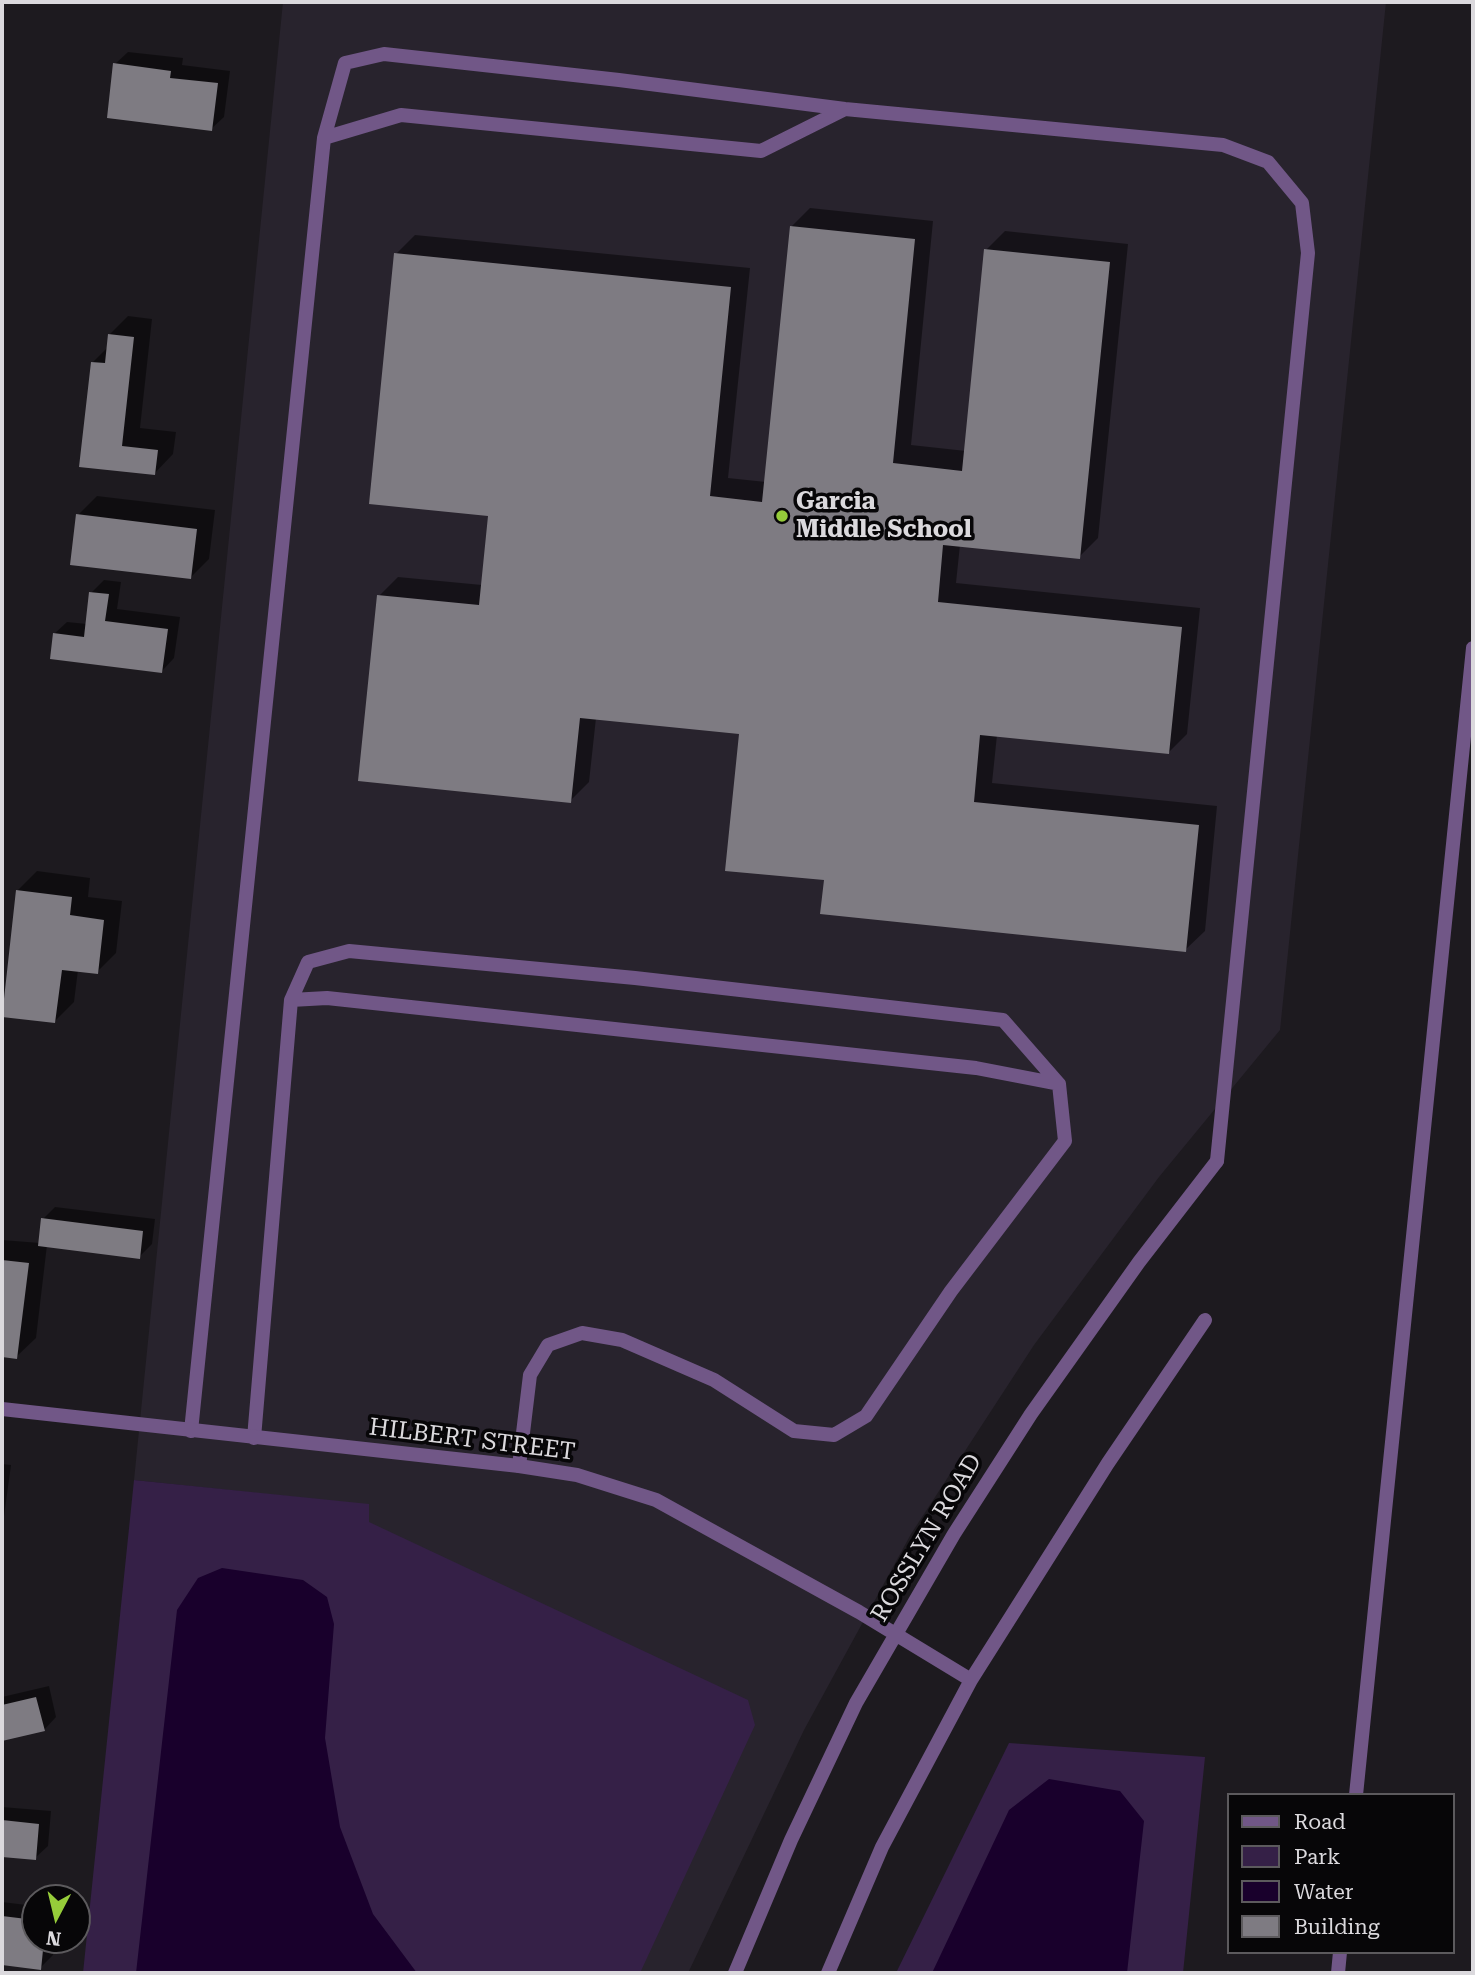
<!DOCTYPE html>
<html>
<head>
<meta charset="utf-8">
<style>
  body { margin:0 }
  #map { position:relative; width:1475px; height:1975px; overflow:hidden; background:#1d1a1f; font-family:"Roboto Serif",serif }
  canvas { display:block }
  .frame { position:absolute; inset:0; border:4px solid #dbd9dd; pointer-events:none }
  .legend { position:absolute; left:1227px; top:1793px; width:228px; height:161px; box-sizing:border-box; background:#070608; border:2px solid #5c5a5d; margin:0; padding:9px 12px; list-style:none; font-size:21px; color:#dbd9dd }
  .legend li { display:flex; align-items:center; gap:14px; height:35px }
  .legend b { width:35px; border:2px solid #5c5a5d }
  .north { position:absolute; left:21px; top:1884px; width:70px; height:70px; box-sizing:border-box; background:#070608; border:2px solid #5c5a5d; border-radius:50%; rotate:187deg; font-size:19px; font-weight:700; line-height:28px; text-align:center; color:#dbd9dd }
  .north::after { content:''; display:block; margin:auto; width:24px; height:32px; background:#96cc3a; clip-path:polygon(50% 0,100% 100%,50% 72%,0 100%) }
</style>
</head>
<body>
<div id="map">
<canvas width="1475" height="1975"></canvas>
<div class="frame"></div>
<ul class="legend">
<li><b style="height:9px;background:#715787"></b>Road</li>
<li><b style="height:19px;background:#352047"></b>Park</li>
<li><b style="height:19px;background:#19002c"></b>Water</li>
<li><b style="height:19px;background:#7e7b82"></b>Building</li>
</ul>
<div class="north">N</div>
</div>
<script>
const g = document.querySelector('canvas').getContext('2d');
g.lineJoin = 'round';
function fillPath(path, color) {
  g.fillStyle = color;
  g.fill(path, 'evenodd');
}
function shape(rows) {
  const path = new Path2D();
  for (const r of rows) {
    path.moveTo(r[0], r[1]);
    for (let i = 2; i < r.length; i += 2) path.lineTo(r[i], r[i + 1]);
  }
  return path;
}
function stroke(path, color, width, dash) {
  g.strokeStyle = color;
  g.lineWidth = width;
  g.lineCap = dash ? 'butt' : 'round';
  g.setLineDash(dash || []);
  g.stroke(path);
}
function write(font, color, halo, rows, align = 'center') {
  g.font = font + ' "Roboto Serif",serif';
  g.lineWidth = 7;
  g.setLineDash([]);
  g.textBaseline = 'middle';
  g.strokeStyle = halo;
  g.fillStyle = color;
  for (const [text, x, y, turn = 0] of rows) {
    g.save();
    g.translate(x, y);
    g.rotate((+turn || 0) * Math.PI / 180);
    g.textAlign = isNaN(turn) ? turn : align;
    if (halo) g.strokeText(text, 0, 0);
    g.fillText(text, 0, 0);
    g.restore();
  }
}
fillPath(shape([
  [283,2,1386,2,1280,1030,1159,1177,1034,1345,911,1534,804,1730,688,1973,463,1973,355,1734,369,1505,134,1480]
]), '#28232d');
fillPath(shape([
  [134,1480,369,1504,369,1522,748,1700,755,1725,640,1973,83,1973],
  [1009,1743,1205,1757,1183,1973,896,1973]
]), '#352047');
fillPath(shape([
  [222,1568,303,1580,327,1597,334,1624,325,1738,340,1827,373,1914,417,1973,136,1973,177,1610,198,1578],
  [1049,1779,1120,1791,1144,1821,1127,1973,932,1973,1009,1810]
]), '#19002c');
fillPath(shape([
  [128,52,183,58,182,65,230,71,224,117,211,129,115,64],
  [810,208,933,221,911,445,966,451,986,250,1005,231,1128,244,1098,538,1079,557,960,545,956,583,1200,608,1187,734,1168,753,997,735,992,783,1217,806,1205,931,1185,950,826,879,741,732,596,718,589,782,570,801,379,596,398,577,482,585,489,514,396,254,415,235,750,268,728,478,766,482,791,227],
  [128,316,152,319,140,428,176,432,173,454,154,474,81,466,92,363,108,347,109,335],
  [97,496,215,510,209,559,190,578,78,515],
  [104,580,121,582,117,609,180,617,174,658,162,671,54,634,67,622,87,624,91,593],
  [37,871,90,878,88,897,122,901,116,953,97,972,78,970,74,1002,55,1021,18,890],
  [55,1207,155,1219,152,1244,139,1257,47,1245,36,1338,16,1357,2,1355,2,1240,40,1243,43,1219],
  [2,1464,11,1465,2,1531],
  [49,1686,56,1717,44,1730,2,1739,2,1697],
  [2,1807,51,1811,48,1846,35,1858,2,1855],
  [2,1902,35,1906,35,1940,55,1940,53,1955,40,1968,2,1963]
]), '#0007');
fillPath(shape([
  [113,63,171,71,170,78,218,83,212,131,107,118],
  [790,226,915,239,893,463,962,471,984,249,1110,262,1080,559,943,545,938,602,1182,627,1169,754,980,735,974,802,1199,825,1186,952,820,914,824,880,725,871,739,734,580,718,571,803,358,781,377,595,479,605,488,516,369,504,394,253,731,287,710,496,762,502],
  [108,334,134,337,122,446,158,450,155,475,79,467,91,362,105,363],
  [76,514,197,529,191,579,70,565],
  [89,592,109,594,105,621,168,629,162,673,50,659,53,633,84,637],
  [16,890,72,897,70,915,104,920,98,974,62,970,55,1023,2,1017],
  [41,1218,143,1231,140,1259,38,1246],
  [2,1260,29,1263,17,1359,2,1357],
  [36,1697,45,1731,2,1741,2,1705],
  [2,1820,39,1824,36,1860,2,1857],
  [2,1916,35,1920,35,1940,44,1940,41,1970,2,1965]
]), '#7e7b82');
stroke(shape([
  [324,138,401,115,761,151,845,109],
  [291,1000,327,998,976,1068,1059,1084],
  [191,1431,324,138,345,63,384,54,619,80,845,109,1223,145,1268,162,1302,203,1308,253,1217,1161],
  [254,1438,291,1000,308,962,349,951,635,978,1003,1020,1059,1084,1065,1141,951,1291,866,1416,834,1435,794,1431,714,1380,622,1340,582,1333,548,1345,530,1375,519,1466],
  [1356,1795,1473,648],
  [1338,1973,1340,1952]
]), '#715787', 14);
stroke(shape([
  [2,1409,519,1466,577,1475,656,1500,859,1612,971,1680],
  [735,1973,791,1840,856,1703,954,1534,1031,1414,1139,1262,1217,1161],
  [828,1973,882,1847,971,1680,1108,1463,1205,1320]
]), '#715787', 14);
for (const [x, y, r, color] of [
  [782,516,7,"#96cc3a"]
]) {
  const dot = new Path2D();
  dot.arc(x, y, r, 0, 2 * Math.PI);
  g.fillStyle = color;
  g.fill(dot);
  stroke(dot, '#070608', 2.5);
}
write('bold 24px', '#dbd9dd', '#070608', [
  ["Garcia",796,502],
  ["Middle School",796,530]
], 'left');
write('24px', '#dbd9dd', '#070608', [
  ["HILBERT STREET",472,1440,7],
  ["ROSSLYN ROAD",927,1538,-59]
]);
</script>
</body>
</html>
